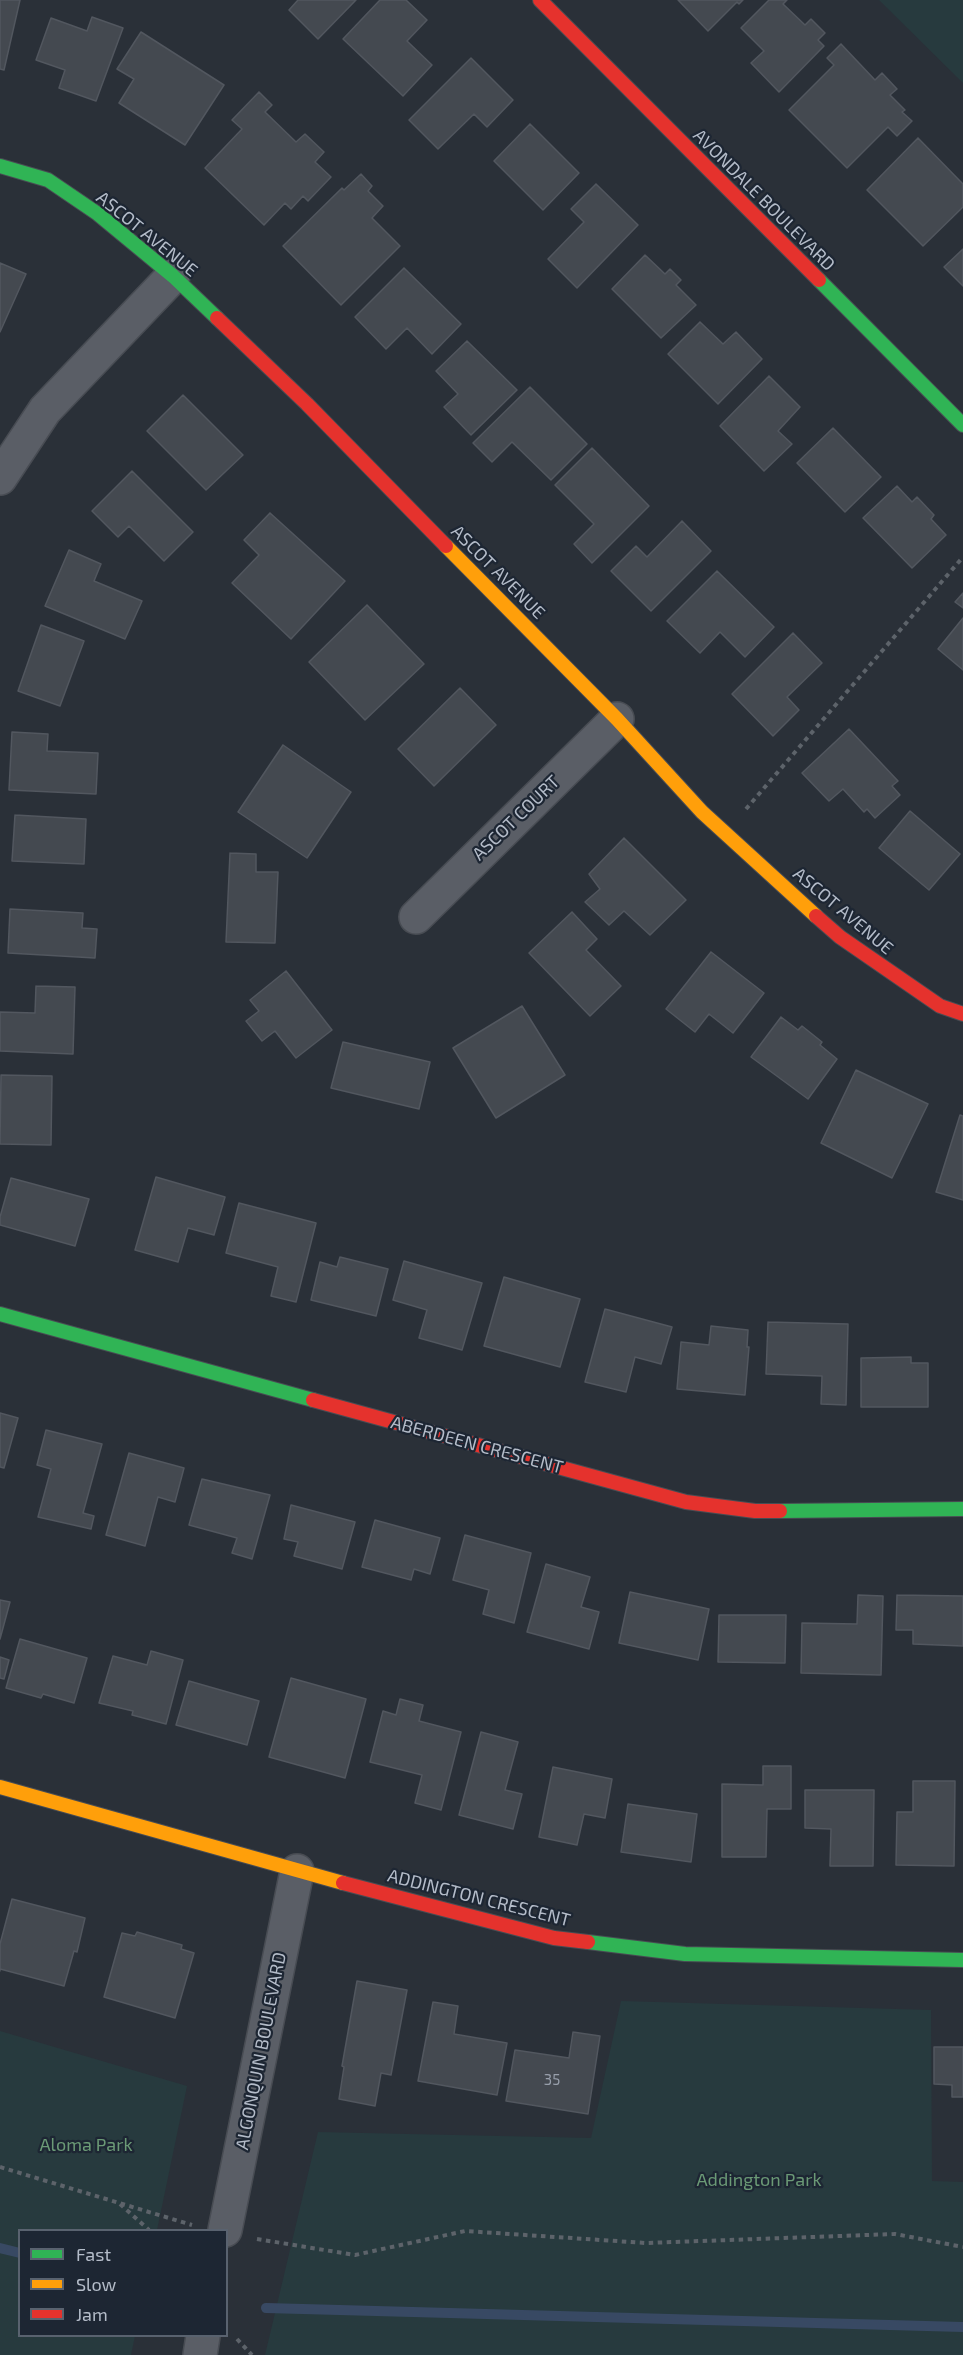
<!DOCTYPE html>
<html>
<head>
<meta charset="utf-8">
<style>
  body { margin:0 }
  #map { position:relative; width:963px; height:2355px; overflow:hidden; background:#2a3038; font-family:"Exo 2",sans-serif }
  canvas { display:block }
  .legend { position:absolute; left:18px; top:2229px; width:210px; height:108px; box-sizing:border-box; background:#1d2633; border:2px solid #59626f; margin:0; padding:8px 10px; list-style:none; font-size:18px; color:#b4bcc9 }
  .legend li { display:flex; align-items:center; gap:12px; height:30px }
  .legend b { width:30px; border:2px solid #59626f }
</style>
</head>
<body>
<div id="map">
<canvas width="963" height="2355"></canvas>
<ul class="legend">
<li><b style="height:8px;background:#30b455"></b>Fast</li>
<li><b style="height:8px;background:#ff9f0a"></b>Slow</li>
<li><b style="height:8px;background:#e5322d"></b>Jam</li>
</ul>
</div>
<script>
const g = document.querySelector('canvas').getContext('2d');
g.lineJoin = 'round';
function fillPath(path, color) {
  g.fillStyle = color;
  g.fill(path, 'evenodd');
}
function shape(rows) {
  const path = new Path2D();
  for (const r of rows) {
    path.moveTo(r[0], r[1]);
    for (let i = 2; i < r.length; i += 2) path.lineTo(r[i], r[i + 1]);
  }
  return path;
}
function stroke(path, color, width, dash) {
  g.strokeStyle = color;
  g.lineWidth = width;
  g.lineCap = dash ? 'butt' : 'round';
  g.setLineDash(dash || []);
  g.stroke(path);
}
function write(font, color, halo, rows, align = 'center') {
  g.font = font + ' "Exo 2",sans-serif';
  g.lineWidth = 4.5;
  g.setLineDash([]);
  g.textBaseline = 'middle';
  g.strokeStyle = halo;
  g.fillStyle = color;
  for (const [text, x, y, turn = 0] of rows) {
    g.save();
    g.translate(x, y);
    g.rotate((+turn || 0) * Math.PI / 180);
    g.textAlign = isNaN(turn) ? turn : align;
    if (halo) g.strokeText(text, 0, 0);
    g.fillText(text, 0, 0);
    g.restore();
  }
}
fillPath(shape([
  [879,0,963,0,963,83],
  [621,2001,931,2010,932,2181,963,2182,963,2355,265,2355,318,2132,591,2138],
  [0,2031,187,2086,157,2230,20,2230,20,2336,135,2336,131,2355,0,2355]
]), '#273a3e');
stroke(shape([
  [0,2248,20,2253],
  [266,2308,963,2327]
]), '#384963', 10);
const building = shape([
  [0,0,20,0,4,70,0,69,0,0],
  [298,0,356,0,318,39,289,10,298,0],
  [380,0,406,0,427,20,407,41,432,65,403,96,343,39,380,0],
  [678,0,743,0,739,4,737,2,708,31,678,0],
  [769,0,787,0,783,4,805,25,811,19,825,33,818,40,824,46,779,92,751,63,764,51,741,28,769,0],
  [92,17,123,28,96,101,59,88,65,70,36,60,51,18,87,31,92,17],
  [141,32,224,85,185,145,119,103,134,79,117,69,141,32],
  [841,44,875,80,882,73,897,89,890,95,905,110,902,112,912,121,897,136,888,127,847,168,789,110,834,65,827,58,841,44],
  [471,58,513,100,487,127,474,114,438,149,409,120,471,58],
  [259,92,272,105,265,112,296,142,305,134,324,152,315,162,331,177,308,201,303,196,291,209,285,203,264,225,205,168,242,129,232,120,259,92],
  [530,124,579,173,543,210,494,161,530,124],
  [918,138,963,184,963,207,923,246,867,190,918,138],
  [361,174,372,186,368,191,383,206,372,218,400,246,341,305,283,246,342,188,344,190,361,174],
  [596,184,638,225,577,288,548,259,584,222,571,209,596,184],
  [963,249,963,286,944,267,963,249],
  [645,255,665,274,670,269,681,280,676,285,696,305,661,338,612,289,645,255],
  [0,263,26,274,0,332,0,263],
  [404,268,461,324,432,354,407,328,386,349,355,317,404,268],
  [700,322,723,344,736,332,762,359,718,404,668,354,700,322],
  [467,341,517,390,471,435,444,407,458,394,436,371,467,341],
  [769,376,800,407,778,431,792,444,764,471,720,426,769,376],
  [530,387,587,444,551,480,512,442,492,462,473,443,530,387],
  [183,395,243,455,206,490,147,431,183,395],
  [833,428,881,477,845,512,797,463,833,428],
  [592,448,649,506,592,563,574,544,594,524,555,485,592,448],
  [132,471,193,532,164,561,129,526,118,537,92,511,132,471],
  [897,486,912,502,917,497,934,515,931,519,946,535,912,568,863,518,897,486],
  [270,513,345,581,291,639,232,583,259,555,244,540,270,513],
  [682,521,711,551,651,611,611,571,636,546,647,557,682,521],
  [69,550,101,564,94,581,142,601,125,639,45,606,69,550],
  [717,571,774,627,745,657,720,632,700,653,667,621,717,571],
  [963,593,963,608,955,602,963,593],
  [367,605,424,664,365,720,309,662,367,605],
  [963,618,963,670,938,649,963,618],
  [41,625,84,641,60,706,18,691,41,625],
  [793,633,822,663,787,697,799,710,773,736,732,694,793,633],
  [460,688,496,725,434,786,398,749,460,688],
  [849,729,898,781,892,786,900,795,875,818,867,809,864,812,843,789,829,801,802,773,849,729],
  [12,732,48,734,47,751,98,753,96,794,9,790,12,732],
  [283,745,351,792,307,858,238,812,283,745],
  [910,811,960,854,929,890,879,848,910,811],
  [15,815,86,819,84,864,12,861,15,815],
  [624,838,686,900,650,935,624,911,609,925,585,902,600,889,589,874,624,838],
  [230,853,256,854,256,872,278,872,275,943,226,942,230,853],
  [10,909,83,913,82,928,97,929,95,958,8,953,10,909],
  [572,912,597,939,586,950,621,986,590,1016,529,953,572,912],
  [711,952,764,993,733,1033,709,1014,695,1032,666,1009,711,952],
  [286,971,332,1030,296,1058,275,1031,262,1041,246,1021,259,1011,250,1000,286,971],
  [36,986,75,987,73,1054,0,1051,0,1012,35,1013,36,986],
  [522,1006,565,1075,496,1118,453,1048,522,1006],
  [781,1017,798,1030,802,1026,822,1042,820,1045,837,1059,808,1099,751,1057,781,1017],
  [343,1042,430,1062,419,1109,331,1088,343,1042],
  [856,1070,928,1104,892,1178,821,1143,856,1070],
  [1,1075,52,1076,51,1145,0,1144,1,1075],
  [960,1115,963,1116,963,1200,936,1192,960,1115],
  [156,1177,225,1197,214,1235,188,1228,178,1262,135,1250,156,1177],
  [11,1178,89,1199,75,1246,0,1225,0,1217,11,1178],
  [239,1203,316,1223,296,1302,271,1296,278,1267,226,1253,239,1203],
  [340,1257,388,1269,376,1316,311,1300,320,1262,337,1267,340,1257],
  [404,1261,482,1283,462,1350,419,1338,427,1310,393,1300,404,1261],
  [504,1277,580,1299,560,1367,484,1346,504,1277],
  [605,1309,672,1327,661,1364,635,1357,626,1392,585,1382,605,1309],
  [768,1322,848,1324,846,1405,821,1404,822,1376,766,1374,768,1322],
  [711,1326,748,1330,747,1347,749,1347,745,1395,677,1389,681,1342,709,1345,711,1326],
  [911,1357,911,1363,928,1363,928,1407,861,1407,861,1358,911,1357],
  [0,1413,18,1418,4,1468,0,1467,0,1413],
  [46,1430,102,1444,83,1513,94,1516,91,1529,38,1517,51,1469,37,1465,46,1430],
  [129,1453,184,1468,175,1502,158,1497,145,1546,106,1535,129,1453],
  [202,1479,270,1495,252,1559,232,1553,237,1538,189,1525,202,1479],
  [291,1505,355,1522,342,1569,294,1556,298,1542,284,1539,291,1505],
  [375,1520,440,1538,430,1574,414,1569,411,1580,362,1567,375,1520],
  [465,1535,531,1553,514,1623,483,1614,489,1590,453,1580,465,1535],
  [546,1564,590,1577,581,1607,599,1612,589,1649,527,1632,546,1564],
  [630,1592,709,1609,698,1660,619,1643,630,1592],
  [858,1595,883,1596,881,1675,801,1673,802,1623,857,1624,858,1595],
  [897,1595,963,1596,963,1646,913,1644,913,1630,896,1630,897,1595],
  [0,1600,10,1602,0,1639,0,1600],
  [719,1615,786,1615,785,1663,718,1662,719,1615],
  [20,1639,87,1658,74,1703,43,1694,41,1698,6,1688,20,1639],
  [151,1651,183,1660,166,1724,132,1715,133,1711,99,1703,113,1656,147,1665,151,1651],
  [0,1657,9,1660,4,1679,0,1678,0,1657],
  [291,1678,366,1699,345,1778,269,1757,291,1678],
  [189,1681,259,1701,247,1745,176,1725,189,1681],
  [400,1699,423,1705,419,1721,461,1732,441,1810,415,1803,422,1775,370,1762,383,1711,396,1715,400,1699],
  [481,1732,518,1742,505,1790,522,1794,513,1829,459,1815,481,1732],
  [763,1766,791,1766,791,1809,767,1809,766,1857,722,1857,722,1784,763,1785,763,1766],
  [553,1767,612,1779,605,1818,584,1814,577,1845,539,1837,553,1767],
  [913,1781,955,1781,954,1866,896,1865,897,1812,913,1812,913,1781],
  [805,1790,874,1790,873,1866,830,1866,831,1829,805,1828,805,1790],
  [628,1804,697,1814,691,1862,621,1852,628,1804],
  [12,1899,85,1918,77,1952,74,1951,64,1986,0,1969,0,1971,0,1944,12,1899],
  [137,1932,182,1945,181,1949,194,1953,175,2018,104,1997,122,1933,135,1936,137,1932],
  [357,1981,407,1990,391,2075,381,2073,375,2106,339,2099,344,2067,342,2066,357,1981],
  [433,2002,458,2006,454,2034,507,2043,497,2095,418,2081,433,2002],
  [573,2032,600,2036,588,2114,506,2101,515,2050,569,2058,573,2032],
  [934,2047,963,2047,963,2097,952,2097,952,2085,934,2084,934,2047]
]);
fillPath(building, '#444950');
stroke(building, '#52575f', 1.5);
const street = shape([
  [0,478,45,410,173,276],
  [416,917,617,719],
  [225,2230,297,1871],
  [200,2355,203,2336]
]);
const fast = shape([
  [0,166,48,180,98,214,173,276,217,318],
  [819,280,963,425],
  [0,1314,313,1400],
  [780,1511,963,1509],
  [588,1942,685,1954,963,1960]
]);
const slow = shape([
  [446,546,617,719,702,812,816,916],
  [0,1787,343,1883]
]);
const jam = shape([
  [540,0,819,280],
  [217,318,307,404,446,546],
  [816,916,840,937,940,1006,963,1014],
  [313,1400,686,1502,755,1511,780,1511],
  [343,1883,554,1938,588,1942]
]);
stroke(street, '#484c53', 36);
stroke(fast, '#484c53', 16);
stroke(slow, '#484c53', 16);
stroke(jam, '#484c53', 16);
stroke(shape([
  [746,809,963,557],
  [0,2167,192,2225],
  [120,2204,149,2230],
  [257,2239,355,2255,465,2231,646,2243,895,2234,963,2247],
  [237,2339,252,2355]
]), '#5d636a', 4, [4.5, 4.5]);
stroke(street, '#5a5e66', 33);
stroke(fast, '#30b455', 14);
stroke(slow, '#ff9f0a', 14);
stroke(jam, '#e5322d', 14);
write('15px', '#989fab', null, [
  ["35",552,2080]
]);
write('18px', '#b4bcc9', '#1d2633', [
  ["AVONDALE BOULEVARD",764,200,45],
  ["ASCOT AVENUE",147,234,39],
  ["ASCOT AVENUE",498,572,45],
  ["ASCOT COURT",516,818,-44],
  ["ASCOT AVENUE",843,911,40],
  ["ABERDEEN CRESCENT",477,1445,15],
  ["ADDINGTON CRESCENT",479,1898,14],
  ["ALGONQUIN BOULEVARD",261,2051,-79]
]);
write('18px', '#6b9a76', '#1d2633', [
  ["Aloma Park",86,2145],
  ["Addington Park",759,2180]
]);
</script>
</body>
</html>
